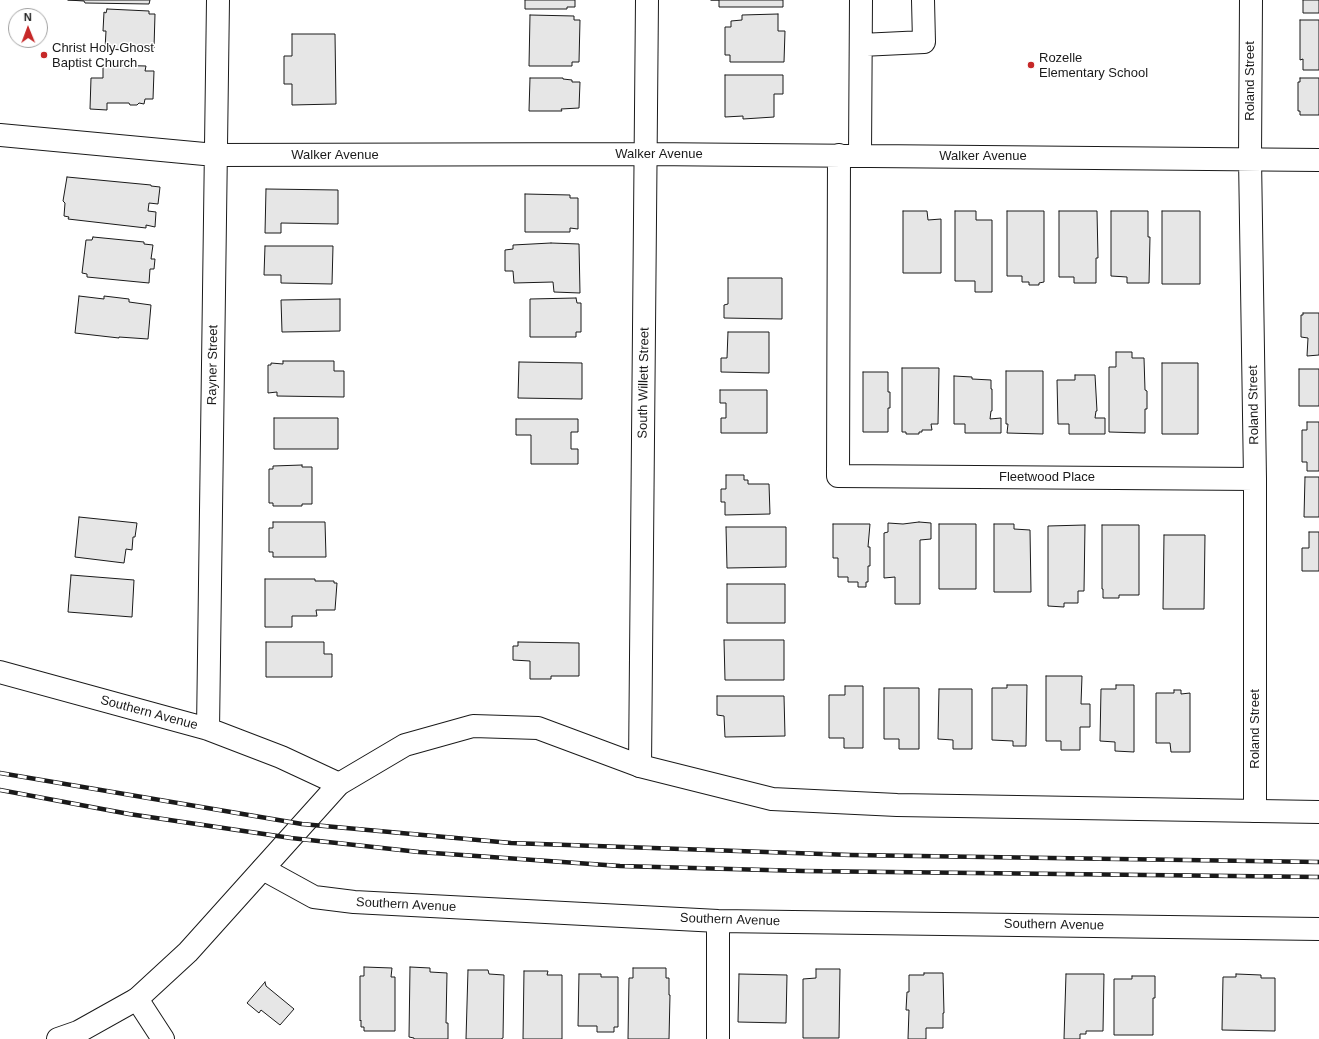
<!DOCTYPE html>
<html>
<head>
<meta charset="utf-8">
<style>
  body { margin:0 }
  #map { position:relative; width:1319px; height:1039px; overflow:hidden; background:#fff; font-family:Helvetica,sans-serif }
  canvas { display:block }
  .north { position:absolute; left:8px; top:8px; width:40px; height:40px; box-sizing:border-box; background:#fff; border:1px solid #a3a3a3; border-radius:50%; rotate:359deg; font-size:11px; font-weight:700; line-height:16px; text-align:center; color:#1a1a1a }
  .north::after { content:''; display:block; margin:auto; width:14px; height:18px; background:#c62828; clip-path:polygon(50% 0,100% 100%,50% 72%,0 100%) }
</style>
</head>
<body>
<div id="map">
<canvas width="1319" height="1039"></canvas>
<div class="north">N</div>
</div>
<script>
const g = document.querySelector('canvas').getContext('2d');
g.lineJoin = 'round';
function fillPath(path, color) {
  g.fillStyle = color;
  g.fill(path, 'evenodd');
}
function shape(rows) {
  const path = new Path2D();
  for (const r of rows) {
    path.moveTo(r[0], r[1]);
    for (let i = 2; i < r.length; i += 2) path.lineTo(r[i], r[i + 1]);
  }
  return path;
}
function stroke(path, color, width, dash) {
  g.strokeStyle = color;
  g.lineWidth = width;
  g.lineCap = dash ? 'butt' : 'round';
  g.setLineDash(dash || []);
  g.stroke(path);
}
function write(font, color, halo, rows, align = 'center') {
  g.font = font + ' Helvetica,sans-serif';
  g.lineWidth = 3;
  g.setLineDash([]);
  g.textBaseline = 'middle';
  g.strokeStyle = halo;
  g.fillStyle = color;
  for (const [text, x, y, turn = 0] of rows) {
    g.save();
    g.translate(x, y);
    g.rotate((+turn || 0) * Math.PI / 180);
    g.textAlign = isNaN(turn) ? turn : align;
    if (halo) g.strokeText(text, 0, 0);
    g.fillText(text, 0, 0);
    g.restore();
  }
}
const building = shape([
  [68,0,150,0,149,4,85,3,84,1,68,0],
  [525,0,575,0,575,7,567,7,567,9,525,9,525,0],
  [711,0,783,0,783,7,719,7,719,0,711,0],
  [1303,0,1319,0,1319,13,1303,13,1303,0],
  [107,9,149,11,149,14,155,14,154,48,147,48,147,51,105,49,106,31,103,31,104,12,106,13,107,9],
  [778,14,778,31,785,31,784,62,730,62,730,55,725,55,725,27,731,27,731,21,742,20,742,15,778,14],
  [530,15,574,16,574,20,580,20,579,62,572,62,572,66,529,66,530,15],
  [1300,20,1319,20,1319,70,1303,70,1303,59,1300,60,1300,20],
  [292,34,335,34,336,104,292,105,292,84,284,84,284,56,292,56,292,34],
  [103,65,146,66,145,71,154,71,153,99,145,99,144,104,139,103,137,105,130,105,129,103,107,103,107,110,90,109,91,78,103,78,103,65],
  [725,75,783,75,783,94,774,94,774,117,743,119,743,116,725,117,725,75],
  [530,78,563,78,563,79,572,80,572,82,580,82,579,108,561,109,562,111,529,111,530,78],
  [1300,78,1319,78,1319,115,1300,115,1300,111,1298,111,1298,82,1300,82,1300,78],
  [67,177,151,185,151,186,160,187,158,204,149,203,148,211,156,212,155,227,146,225,146,228,68,219,69,217,64,216,65,203,63,201,67,177],
  [266,189,338,190,338,224,281,223,281,233,265,233,266,189],
  [525,194,570,195,570,198,578,198,578,229,570,228,570,232,525,232,525,194],
  [903,211,927,211,928,220,941,219,941,273,903,273,903,211],
  [955,211,976,211,976,220,992,220,992,292,975,292,975,281,955,281,955,211],
  [1007,211,1044,211,1044,282,1039,283,1039,285,1029,285,1029,282,1022,282,1022,276,1007,276,1007,211],
  [1059,211,1097,211,1098,258,1096,258,1096,283,1074,283,1074,277,1059,277,1059,211],
  [1111,211,1148,211,1148,237,1150,237,1149,283,1127,283,1127,277,1111,276,1111,211],
  [1162,211,1200,211,1200,284,1162,284,1162,211],
  [93,237,144,242,144,244,153,245,151,259,155,259,154,269,150,269,149,283,87,277,87,274,82,273,86,240,92,240,93,237],
  [551,243,579,244,580,293,554,292,553,282,514,283,513,271,505,271,505,250,513,249,513,245,551,243],
  [265,246,333,246,332,284,281,283,281,275,264,275,265,246],
  [728,278,782,278,782,319,724,318,724,305,728,304,728,278],
  [79,296,104,299,104,296,129,299,129,302,151,305,148,339,119,337,119,338,75,333,79,296],
  [576,298,577,303,581,303,581,332,576,332,576,337,530,337,530,299,576,298],
  [340,299,340,331,282,332,281,300,340,299],
  [1303,313,1319,313,1319,355,1307,356,1308,338,1301,337,1301,315,1303,315,1303,313],
  [728,332,769,332,769,373,721,372,721,358,727,358,728,332],
  [1116,352,1132,352,1132,358,1144,358,1145,390,1147,391,1147,409,1145,409,1145,433,1109,432,1109,367,1116,367,1116,352],
  [283,361,334,361,334,371,344,371,344,397,277,396,277,392,268,393,268,365,271,365,271,363,283,364,283,361],
  [519,362,582,363,582,399,518,398,519,362],
  [1162,363,1198,363,1198,434,1162,434,1162,363],
  [902,368,939,368,938,424,931,424,932,430,922,430,922,432,919,432,919,434,906,434,906,432,902,432,902,368],
  [1299,369,1319,369,1319,406,1299,406,1299,369],
  [1006,371,1043,371,1043,434,1007,433,1008,424,1006,424,1006,371],
  [863,372,888,372,888,392,890,392,890,408,888,408,888,432,863,432,863,372],
  [1075,375,1095,375,1097,411,1096,411,1095,418,1105,418,1105,434,1069,434,1069,424,1058,424,1057,380,1075,380,1075,375],
  [954,376,972,377,972,379,991,380,991,389,992,389,992,411,991,411,990,419,1001,418,1001,433,965,433,965,424,954,424,954,376],
  [720,390,767,390,767,433,721,433,721,418,726,418,726,403,720,403,720,390],
  [274,418,338,418,338,449,274,449,274,418],
  [516,419,578,419,578,432,571,432,571,449,578,449,578,464,531,464,531,435,516,435,516,419],
  [1307,422,1319,422,1319,471,1307,471,1307,462,1302,462,1302,430,1307,430,1307,422],
  [302,465,302,467,312,467,312,504,302,504,302,506,273,506,273,503,269,503,269,469,273,469,273,466,302,465],
  [726,475,744,475,744,480,748,480,748,484,769,484,770,514,725,515,725,502,721,502,721,489,726,489,726,475],
  [1305,477,1319,477,1319,517,1304,517,1305,477],
  [79,517,137,523,135,537,133,537,132,550,126,549,124,563,75,557,79,517],
  [273,522,325,522,326,557,273,557,273,552,269,552,269,528,273,528,273,522],
  [919,522,931,523,931,539,920,540,920,604,895,604,895,577,884,578,884,533,888,532,888,523,903,524,919,522],
  [833,524,870,524,868,547,870,547,870,566,868,566,868,582,866,582,866,587,858,587,858,582,848,582,848,577,838,577,838,558,833,558,833,524],
  [939,524,976,524,976,589,939,589,939,524],
  [994,524,1014,524,1014,529,1030,530,1031,592,994,592,994,524],
  [1085,525,1084,591,1078,591,1078,603,1064,603,1064,607,1048,606,1048,526,1085,525],
  [1102,525,1139,525,1139,595,1119,595,1119,598,1103,598,1103,589,1102,589,1102,525],
  [726,527,786,527,786,567,727,568,726,527],
  [1309,532,1319,532,1319,571,1302,571,1302,548,1309,548,1309,532],
  [1164,535,1205,535,1204,609,1163,609,1164,535],
  [71,575,134,580,132,617,68,612,71,575],
  [265,579,315,579,315,581,334,581,334,583,337,583,335,610,316,610,317,616,292,616,292,627,265,627,265,579],
  [727,584,785,584,785,623,727,623,727,584],
  [724,640,784,640,784,680,725,680,724,640],
  [266,642,324,642,324,654,332,654,332,677,266,677,266,642],
  [518,642,579,643,579,676,551,676,551,679,530,679,530,661,513,660,513,646,518,646,518,642],
  [1046,676,1082,676,1081,704,1090,704,1090,727,1080,727,1080,750,1061,750,1061,741,1046,741,1046,676],
  [1007,685,1027,685,1026,746,1013,746,1013,741,992,740,992,688,1007,688,1007,685],
  [1116,685,1134,685,1134,752,1115,751,1115,742,1100,741,1101,689,1116,689,1116,685],
  [845,686,863,686,863,748,844,748,844,738,829,738,829,695,845,695,845,686],
  [884,688,919,688,919,749,899,749,899,739,884,739,884,688],
  [939,689,972,689,972,749,953,749,953,740,938,739,939,689],
  [1174,690,1181,690,1181,694,1190,693,1190,752,1171,752,1170,743,1156,743,1156,693,1174,693,1174,690],
  [717,696,784,696,785,736,725,737,724,716,717,715,717,696],
  [364,967,392,968,391,977,395,977,395,1031,364,1031,364,1027,361,1027,361,1020,360,1021,360,976,364,976,364,967],
  [410,967,430,968,430,972,447,973,446,1023,448,1023,448,1039,414,1039,414,1038,409,1037,410,967],
  [633,968,666,968,666,978,669,978,669,995,670,995,669,1039,628,1039,629,978,633,978,633,968],
  [816,969,840,969,839,1038,803,1038,803,979,816,978,816,969],
  [468,970,488,970,489,974,504,975,503,1038,501,1039,466,1039,468,970],
  [524,971,548,971,547,975,562,975,562,1039,523,1039,524,971],
  [924,973,943,973,944,1013,943,1013,943,1028,926,1028,926,1039,908,1039,909,1010,906,1010,907,992,909,992,909,975,924,975,924,973],
  [579,974,601,974,601,977,618,977,618,1027,614,1027,614,1032,597,1032,597,1026,578,1026,579,974],
  [739,974,787,975,786,1023,738,1022,739,974],
  [1066,974,1104,974,1103,1031,1086,1031,1086,1034,1080,1034,1080,1039,1064,1039,1066,974],
  [1236,974,1261,975,1261,978,1275,978,1275,1031,1222,1030,1223,977,1236,977,1236,974],
  [1132,976,1155,976,1155,998,1153,998,1153,1035,1114,1035,1114,979,1132,979,1132,976],
  [265,982,266,986,294,1009,280,1025,261,1010,259,1013,247,1003,265,982]
]);
fillPath(building, '#e6e6e6');
stroke(building, '#1a1a1a', 1);
const minor = shape([
  [1251,0,1250,158,1255,479,1255,811],
  [861,45,924,42,923,0],
  [0,135,215,155,646,154,1319,160],
  [839,155,838,476,1255,479],
  [860,155,861,0],
  [0,672,208,729,281,757,339,784],
  [208,729,218,0],
  [640,766,647,0],
  [263,869,314,897,354,902,718,921,1319,929],
  [137,999,163,1039],
  [718,1039,718,921]
]);
const major = shape([
  [58,1039,78,1032,137,999,188,952,339,784,405,745,473,726,538,728,640,766,772,799,897,805,1319,812]
]);
stroke(minor, '#1a1a1a', 24);
stroke(major, '#1a1a1a', 24);
stroke(minor, '#fff', 22);
stroke(major, '#fff', 22);
const rail = shape([
  [0,773,302,824,511,843,851,855,1319,862],
  [0,790,129,814,291,838,419,852,620,866,803,871,1319,877]
]);
stroke(rail, '#1a1a1a', 4.5);
stroke(rail, '#fff', 3, [9]);
for (const [x, y, r, color] of [
  [44,55,4,"#c62828"],
  [1031,65,4,"#c62828"]
]) {
  const dot = new Path2D();
  dot.arc(x, y, r, 0, 2 * Math.PI);
  g.fillStyle = color;
  g.fill(dot);
  stroke(dot, '#fff', 1.5);
}
write('13px', '#1a1a1a', '#fff', [
  ["Christ Holy Ghost",52,48],
  ["Baptist Church",52,63],
  ["Rozelle",1039,58],
  ["Elementary School",1039,73]
], 'left');
write('13px', '#1a1a1a', '#fff', [
  ["Roland Street",1250,81,-90],
  ["Walker Avenue",659,154],
  ["Walker Avenue",335,155],
  ["Walker Avenue",983,156],
  ["Rayner Street",213,365,-89],
  ["South Willett Street",644,383,-89],
  ["Roland Street",1254,405,-91],
  ["Fleetwood Place",1047,477],
  ["Southern Avenue",149,713,15],
  ["Roland Street",1255,729,-90],
  ["Southern Avenue",406,905,3],
  ["Southern Avenue",730,920,2],
  ["Southern Avenue",1054,925,1]
]);
</script>
</body>
</html>
